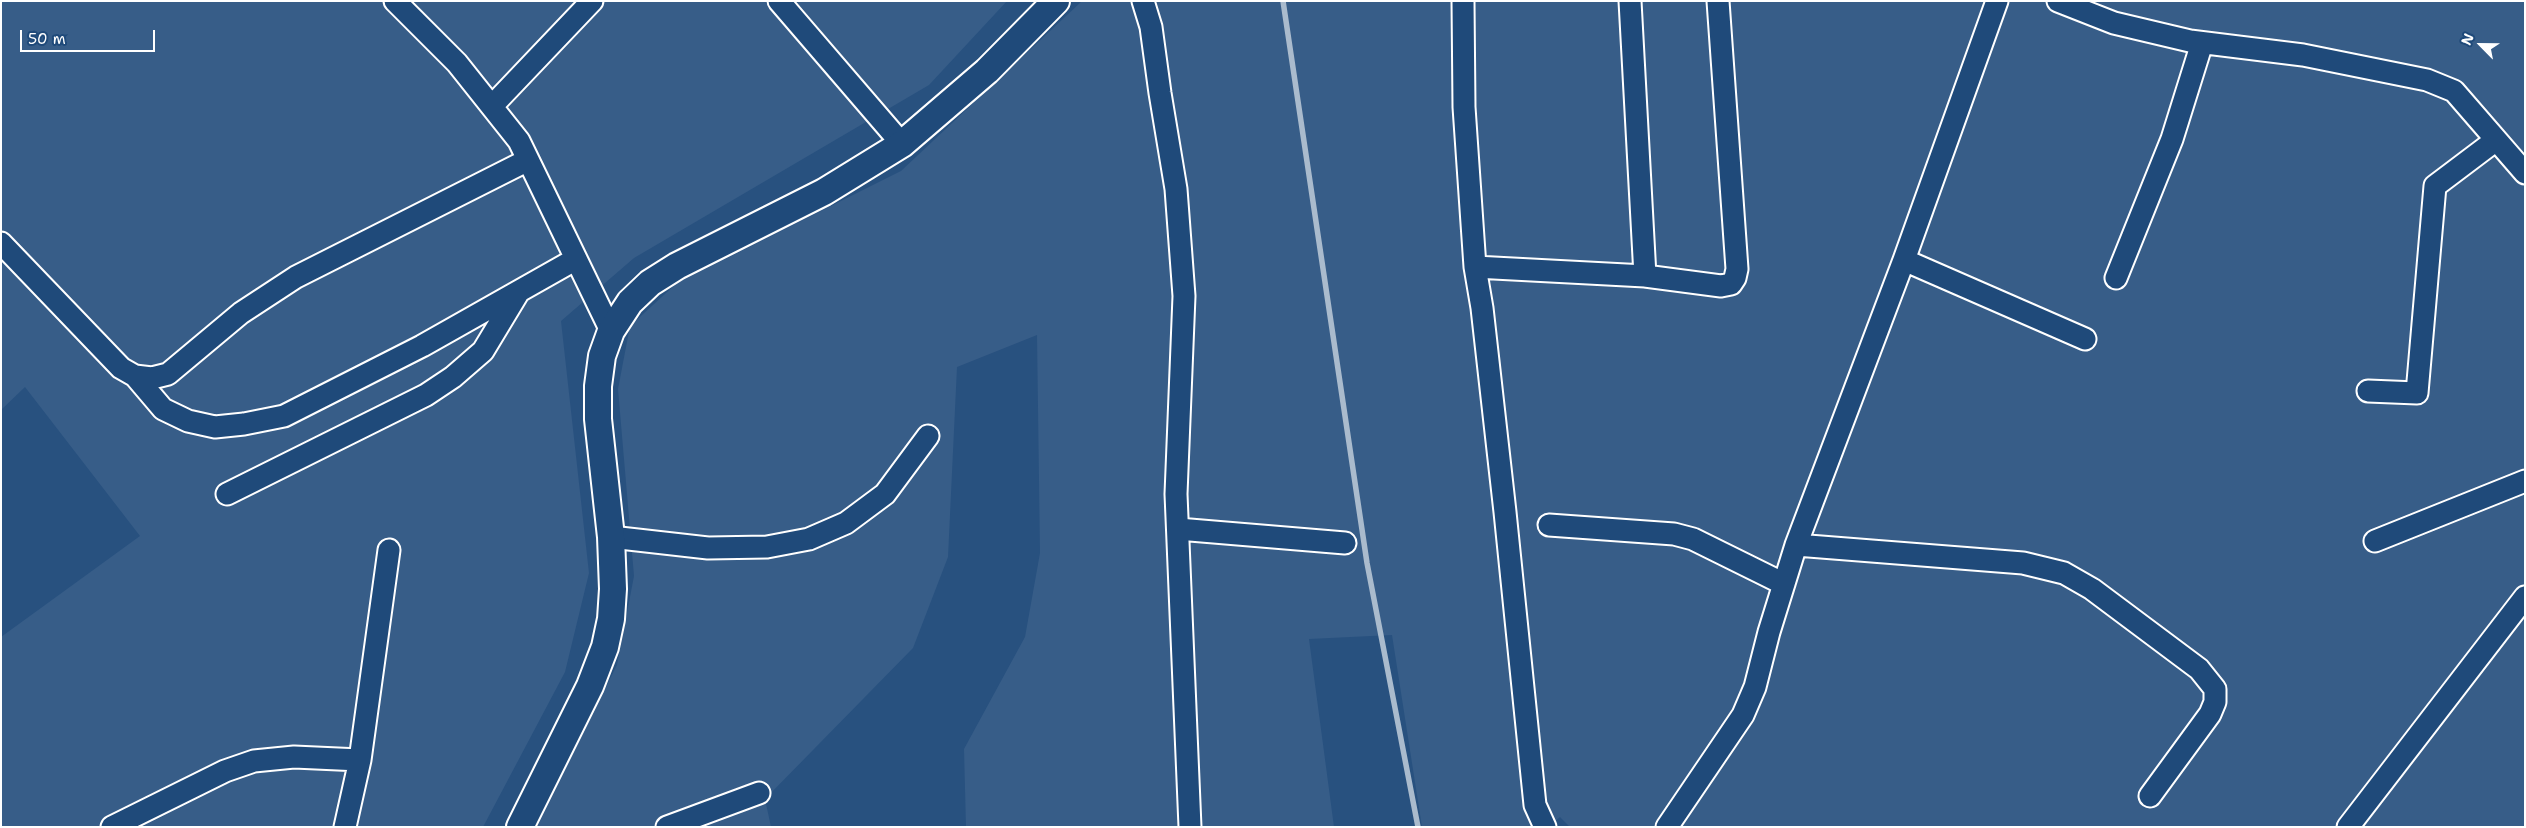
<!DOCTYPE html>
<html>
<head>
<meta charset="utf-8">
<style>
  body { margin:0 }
  #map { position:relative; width:2526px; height:828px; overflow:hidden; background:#28517f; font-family:"Shantell Sans",sans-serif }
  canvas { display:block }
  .frame { position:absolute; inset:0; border:2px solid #fff; pointer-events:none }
  .north { position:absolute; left:2456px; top:20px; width:50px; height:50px; -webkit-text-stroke:4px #1f4a7a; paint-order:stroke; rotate:293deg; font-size:14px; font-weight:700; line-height:20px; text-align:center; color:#fff }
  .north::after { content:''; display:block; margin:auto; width:18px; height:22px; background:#fff; clip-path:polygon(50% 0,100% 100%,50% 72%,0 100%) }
  .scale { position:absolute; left:20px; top:30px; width:135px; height:22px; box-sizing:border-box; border:2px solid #fff; border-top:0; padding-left:6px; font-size:15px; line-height:18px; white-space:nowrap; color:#fff; -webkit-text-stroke:4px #1f4a7a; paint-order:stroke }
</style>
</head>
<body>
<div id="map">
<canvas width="2526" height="828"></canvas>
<div class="frame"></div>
<div class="north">N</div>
<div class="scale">50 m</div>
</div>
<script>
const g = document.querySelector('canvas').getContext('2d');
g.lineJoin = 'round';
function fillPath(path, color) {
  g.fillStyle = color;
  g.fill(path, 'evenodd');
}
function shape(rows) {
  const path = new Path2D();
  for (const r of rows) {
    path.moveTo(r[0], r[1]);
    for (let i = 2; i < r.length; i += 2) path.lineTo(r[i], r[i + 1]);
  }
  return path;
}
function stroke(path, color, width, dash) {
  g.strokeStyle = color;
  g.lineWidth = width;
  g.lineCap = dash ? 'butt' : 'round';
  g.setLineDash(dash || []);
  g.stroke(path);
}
fillPath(shape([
  [1,1,1007,1,929,85,634,258,561,321,589,573,565,672,483,827,1,827,1,637,140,536,25,387,1,410],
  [1082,1,2525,1,2525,827,1570,827,1560,817,1548,827,1422,827,1392,635,1309,639,1334,827,966,827,964,749,1025,637,1040,553,1037,335,957,367,948,557,913,648,765,799,771,827,535,827,617,665,634,576,618,389,630,326,677,283,901,171]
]), '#375d88');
stroke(shape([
  [1283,1,1367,563,1418,827]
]), '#aabbcd', 5.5);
const minor = shape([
  [395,1,457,63,519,141,611,331],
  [779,1,902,144],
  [1143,1,1151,27,1160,93,1176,189,1184,296,1176,494,1190,827],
  [1463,1,1464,107,1475,267,1482,308,1505,512,1535,805,1545,827],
  [1630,1,1645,276],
  [2058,1,2114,23,2190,41,2303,55,2427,80,2454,91,2525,173],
  [493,105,592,1],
  [1,243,121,368,135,376,152,378,168,374,241,313,296,277,528,160],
  [1904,260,2085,339],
  [1475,267,1645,276,1721,286,1731,284,1735,278,1737,269,1718,1],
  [2116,278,2172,139,2202,43],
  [135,376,163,409,188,421,215,427,244,424,284,416,422,346,576,259],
  [2368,391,2417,393,2435,186,2496,140],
  [227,494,426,395,453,377,483,351,518,293],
  [1549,525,1674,534,1693,539,1784,584],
  [1178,529,1345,543],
  [611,537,708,548,767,547,809,539,846,523,885,494,928,436],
  [2375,541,2525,481],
  [1796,545,2023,563,2064,573,2092,589,2199,669,2215,689,2215,702,2210,714,2150,796],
  [112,827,225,771,254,761,294,757,360,760],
  [345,827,360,760,389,550],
  [667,827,759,793],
  [1667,827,1743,715,1755,687,1769,632,1796,545,1904,260,1997,1],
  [2348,827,2525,597]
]);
const major = shape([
  [520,827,590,686,605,647,611,619,613,589,611,537,598,419,598,386,602,356,611,331,630,302,650,283,677,266,824,192,902,144,987,71,1056,1]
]);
stroke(minor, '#fff', 25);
stroke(major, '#fff', 30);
stroke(minor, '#1f4a7a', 21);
stroke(major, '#1f4a7a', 26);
</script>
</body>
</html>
